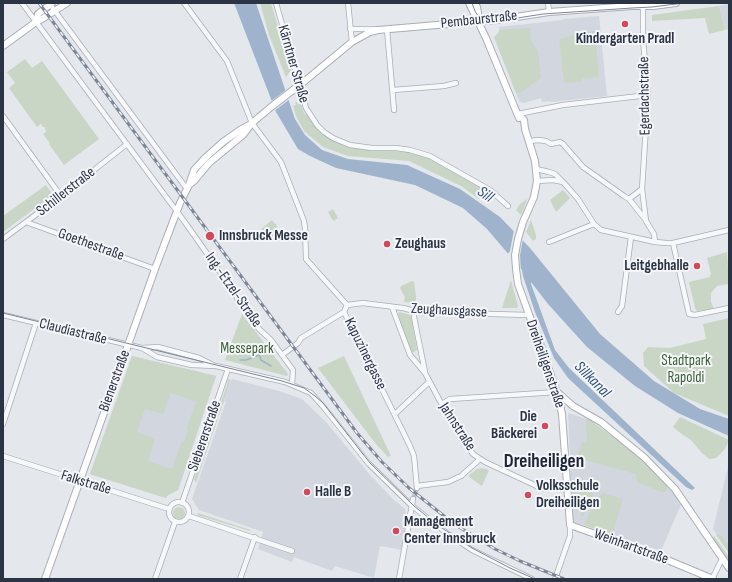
<!DOCTYPE html>
<html>
<head>
<meta charset="utf-8">
<style>
  body { margin:0 }
  #map { position:relative; width:732px; height:582px; overflow:hidden; background:#e4e7ec; font-family:"Sofia Sans Condensed",sans-serif }
  canvas { display:block }
  .frame { position:absolute; inset:0; border:4px solid #2b3445; pointer-events:none }
</style>
</head>
<body>
<div id="map">
<canvas width="732" height="582"></canvas>
<div class="frame"></div>
</div>
<script>
const g = document.querySelector('canvas').getContext('2d');
g.lineJoin = 'round';
function fillPath(path, color) {
  g.fillStyle = color;
  g.fill(path, 'evenodd');
}
function shape(rows) {
  const path = new Path2D();
  for (const r of rows) {
    if (r.length === 3) {
      path.moveTo(r[0] + r[2], r[1]);
      path.arc(r[0], r[1], r[2], 0, 2 * Math.PI);
      continue;
    }
    path.moveTo(r[0], r[1]);
    for (let i = 2; i < r.length; i += 2) path.lineTo(r[i], r[i + 1]);
  }
  return path;
}
function stroke(path, color, width, dash) {
  g.strokeStyle = color;
  g.lineWidth = width;
  g.lineCap = dash ? 'butt' : 'round';
  g.setLineDash(dash || []);
  g.stroke(path);
}
function write(font, color, halo, rows, align = 'center') {
  g.font = font + ' "Sofia Sans Condensed",sans-serif';
  g.lineWidth = 4;
  g.setLineDash([]);
  g.textBaseline = 'middle';
  g.strokeStyle = halo;
  g.fillStyle = color;
  for (const [text, x, y, turn = 0] of rows) {
    g.save();
    g.translate(x, y);
    g.rotate((+turn || 0) * Math.PI / 180);
    g.textAlign = isNaN(turn) ? turn : align;
    if (halo) g.strokeText(text, 0, 0);
    g.fillText(text, 0, 0);
    g.restore();
  }
}
fillPath(shape([
  [729,4,729,29,725,30,719,6],
  [599,16,607,96,551,102,550,101,542,102,541,98,527,102,523,103,519,101,494,37,499,32,499,27,563,20,563,19],
  [132,356,216,376,178,490,168,495,166,498,90,474],
  [232,379,279,391,302,399,326,422,371,476,393,499,405,509,406,513,403,550,380,546,374,578,335,566,332,571,294,557,292,562,258,549,263,532,199,510,192,499,226,402,224,401],
  [568,413,590,420,641,458,670,486,682,502,661,551,584,525,573,522],
  [729,463,729,553,713,529]
]), '#d2d6de');
fillPath(shape([
  [260,3,271,3,291,70,286,77,269,35],
  [719,6,725,30,709,34,705,18,652,21,652,15],
  [530,28,531,41,538,51,541,78,520,93,516,93,494,37,498,34,499,30],
  [595,31,599,77,582,79,582,81,564,83,559,39,572,36,572,33],
  [25,59,32,68,42,61,99,139,64,165,49,144,50,143,43,134,46,132,45,127,43,127,41,124,37,127,9,88,15,83,7,72],
  [295,102,297,102,298,104,301,103,303,111,306,115,306,112,316,126,342,145,358,149,410,152,427,157,485,189,479,199,461,186,409,161,348,156,323,147,304,131,296,116,293,106,296,105],
  [46,185,53,195,3,232,3,216],
  [563,190,570,198,556,212,550,200],
  [527,199,526,203,521,215,516,210,519,205],
  [333,209,338,218,333,221,328,212],
  [272,220,277,226,277,234,266,240,261,229],
  [531,220,536,235,536,239,533,241,526,232],
  [727,252,729,284,717,286,711,293,711,302,714,309,697,311,695,308,689,282,710,277,710,275,711,274,707,258],
  [511,280,518,306,517,308,502,308],
  [412,281,414,282,416,296,416,303,404,302,405,297,400,288,401,286],
  [399,312,411,315,417,350,414,352,411,353,398,315],
  [242,314,288,374,287,376,225,360],
  [729,318,729,416,674,393,644,366,643,353,648,347,670,348,706,339,703,324],
  [534,321,536,321,552,362,547,355],
  [132,356,216,376,178,490,168,495,166,498,90,474],
  [171,393,196,402,186,430,188,431,184,442,182,441,172,469,148,461,155,439,137,432,145,409,163,414],
  [344,356,391,456,388,457,375,443,318,368],
  [228,379,231,380,196,483,194,479,227,385],
  [680,417,729,440,725,449,716,458,709,459,701,452,691,440,683,435,673,427],
  [586,419,590,420,641,458,670,486,664,493,637,482,636,474,577,458,582,442,587,442],
  [483,468,489,470,482,486,469,477,469,475,477,469],
  [572,482,591,489,593,495,583,516,581,516,580,506,573,506],
  [603,493,623,499,613,532,610,534,584,525,595,500],
  [179,513,6],
  [198,513,251,530,250,531,197,515],
  [718,534,723,537,729,545,729,553,716,535],
  [714,536,729,557,727,560,713,539]
]), '#c9d6c5');
fillPath(shape([
  [234,3,256,3,295,119,305,135,322,150,348,159,407,165,460,189,500,217,530,248,600,334,654,381,700,409,729,419,729,436,678,413,635,386,587,347,548,304,531,282,531,284,555,350,569,368,695,488,692,490,686,487,568,378,554,358,535,312,523,276,522,270,487,229,463,208,415,185,336,168,310,156,298,149,276,112]
]), '#9fb4cc');
fillPath(shape([
  [287,89,290,99,274,111,270,102],
  [514,230,523,239,520,255,521,273,507,255,510,251]
]), '#e4e7ec');
stroke(shape([
  [256,344,261,360,271,366],
  [240,360,246,360,259,355]
]), '#9fb4cc', 1.5);
stroke(shape([
  [413,499,417,488]
]), '#bfc3cb', 4.5, [4.5, 2]);
const street = shape([
  [22,3,184,221,235,293,238,300,250,316,259,329,271,340,293,370,292,384],
  [49,3,187,189],
  [184,3,227,61,252,123,281,162,304,221,305,228,306,259,347,305],
  [276,3,306,108,317,125,324,132,333,138,350,145,372,148,396,148,410,150,430,156,490,190,508,206],
  [348,3,352,42],
  [548,3,549,12],
  [643,3,643,40,648,95,642,189,646,221,654,234,655,242],
  [350,29,375,29],
  [387,29,394,110],
  [393,90,444,86,456,83],
  [518,114,563,105,648,95],
  [3,116,61,196],
  [530,141,538,140,546,141,551,144,560,142,563,144,583,167,624,196,629,199,645,219],
  [536,169,549,172,555,174,564,183,578,199,594,224,601,230,655,242,666,243,673,243,729,230],
  [537,181,553,180,563,182],
  [629,199,642,189],
  [26,222,155,269],
  [3,239,61,196,127,144],
  [549,242,594,224],
  [673,243,689,314,695,315,729,308],
  [347,305,344,312,410,446,414,456,417,488],
  [347,305,363,303,403,308,418,312,529,315],
  [392,307,410,355,425,373,448,416,473,454,485,462,541,488,546,489,568,488],
  [414,311,414,317,425,372],
  [618,312,622,306,631,237],
  [3,315,142,348,157,357,192,365,216,366,285,382,311,393,326,410,369,464,411,505,448,534,472,550,532,579],
  [142,348,158,347,199,358,213,365],
  [282,355,298,343,301,338,344,312],
  [442,404,450,399,557,392],
  [395,414,429,382],
  [3,424,36,323],
  [3,456,169,509],
  [417,486,448,482,461,476,480,459],
  [179,512,10],
  [182,503,228,369],
  [189,516,292,551],
  [155,579,175,522],
  [240,579,255,537],
  [399,579,413,499],
  [555,579,570,536,570,525],
  [712,579,722,559]
]);
const secondary = shape([
  [469,3,486,38,519,118],
  [475,3,477,7,479,19],
  [36,22,38,14,52,3],
  [3,46,36,22,42,19,67,3],
  [518,114,524,120,525,129,535,161,537,181,534,197,523,222,518,239,515,255,516,269,518,284,557,392,562,414,570,525,665,559,713,579],
  [189,185,194,181,209,163,243,135,252,123,271,107,306,80,352,42,370,32,378,30,496,20,549,12,632,6,653,6,676,3],
  [557,392,573,406,601,422,645,458,675,489,729,568],
  [45,579,155,269,180,203,189,185,194,170,205,158,223,142,240,130,251,124]
]);
stroke(street, '#a9aeb7', 6);
stroke(secondary, '#a9aeb7', 8);
stroke(street, '#f7f8fa', 4.5);
stroke(secondary, '#fff', 6);
stroke(shape([
  [472,3,475,11,479,18,485,21,492,22,543,14,632,8,652,7,684,3],
  [3,313,282,381,304,388,315,396,323,403,370,463,414,506,439,526,472,548,510,568,535,579]
]), '#7d8696', 1);
const rail = shape([
  [39,3,357,433,382,462,409,488,454,524,495,549,520,561,564,579]
]);
stroke(rail, '#7d8696', 3);
stroke(rail, '#f4f6f9', 1.5, [4.5]);
for (const [x, y, r, color] of [
  [625,24,4,"#d1495b"],
  [210,236,5,"#d1495b"],
  [387,244,4,"#d1495b"],
  [697,266,4,"#d1495b"],
  [545,426,4,"#d1495b"],
  [307,492,4,"#d1495b"],
  [528,495,4,"#d1495b"],
  [396,531,4,"#d1495b"]
]) {
  const dot = new Path2D();
  dot.arc(x, y, r, 0, 2 * Math.PI);
  g.fillStyle = color;
  g.fill(dot);
  stroke(dot, '#f4f6f9', 1.5);
}
write('15px', '#2b3445', '#f4f6f9', [
  ["Pembaurstraße",479,20,-6],
  ["Kärntner Straße",293,64,74],
  ["Egerdachstraße",645,96,-91],
  ["Schillerstraße",66,192,-38],
  ["Goethestraße",91,245,20],
  ["Ing.-Etzel-Straße",233,290,55],
  ["Zeughausgasse",449,311,3],
  ["Claudiastraße",73,332,14],
  ["Kapuzinergasse",365,354,64],
  ["Dreiheiligenstraße",545,364,71],
  ["Bienerstraße",115,381,-70],
  ["Jahnstraße",457,427,57],
  ["Siebererstraße",205,436,-71],
  ["Falkstraße",86,483,17],
  ["Weinhartstraße",631,547,20]
]);
write('bold 15px', '#2b3445', '#f4f6f9', [
  ["Kindergarten Pradl",625,39,"center"],
  ["Innsbruck Messe",219,236],
  ["Zeughaus",395,244],
  ["Leitgebhalle",689,266,"right"],
  ["Die",537,417,"right"],
  ["Bäckerei",537,434,"right"],
  ["Volksschule",536,486],
  ["Dreiheiligen",536,503],
  ["Halle B",315,492],
  ["Management",404,522],
  ["Center Innsbruck",404,539]
], 'left');
write('15px', '#3f6138', '#f4f6f9', [
  ["Messepark",247,349],
  ["Stadtpark",686,361],
  ["Rapoldi",686,378]
]);
write('italic 16px', '#34527a', '#f4f6f9', [
  ["Sill",485,195,35],
  ["Sillkanal",592,380,45]
]);
write('bold 19px', '#1d2536', '#f4f6f9', [
  ["Dreiheiligen",544,462]
]);
</script>
</body>
</html>
